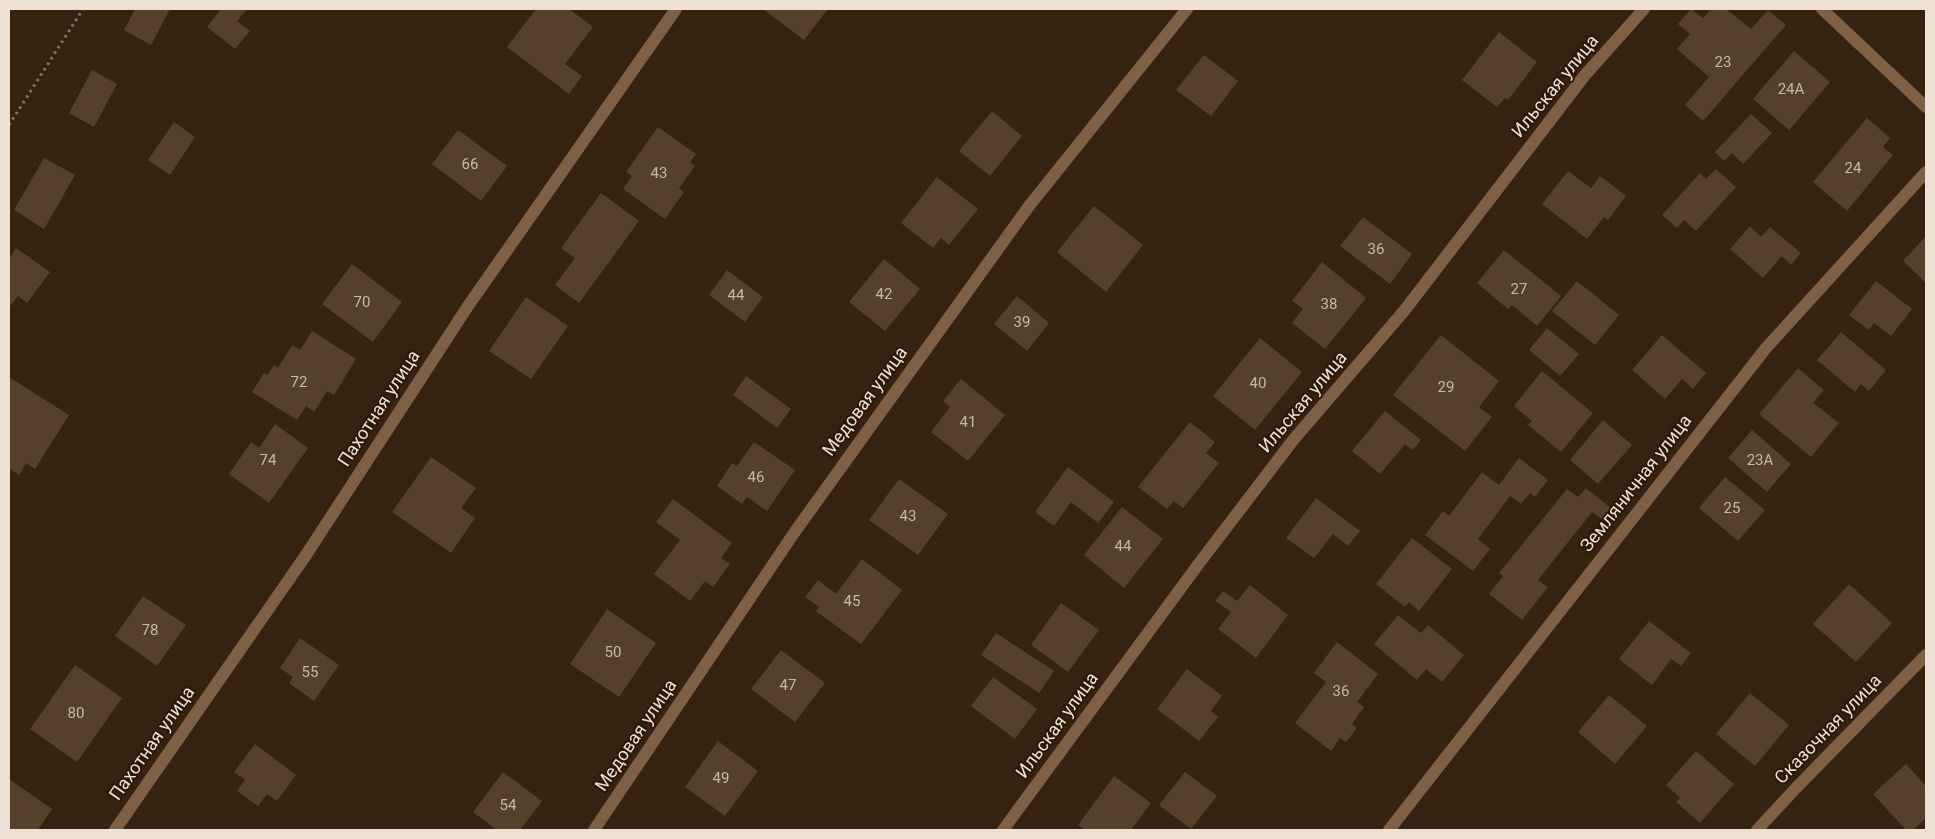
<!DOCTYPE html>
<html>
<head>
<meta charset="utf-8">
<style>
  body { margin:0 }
  #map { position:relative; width:1935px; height:839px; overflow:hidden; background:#352210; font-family:Roboto,sans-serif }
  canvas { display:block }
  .frame { position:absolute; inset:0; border:10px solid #ede0d5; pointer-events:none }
</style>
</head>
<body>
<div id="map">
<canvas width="1935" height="839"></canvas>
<div class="frame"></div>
</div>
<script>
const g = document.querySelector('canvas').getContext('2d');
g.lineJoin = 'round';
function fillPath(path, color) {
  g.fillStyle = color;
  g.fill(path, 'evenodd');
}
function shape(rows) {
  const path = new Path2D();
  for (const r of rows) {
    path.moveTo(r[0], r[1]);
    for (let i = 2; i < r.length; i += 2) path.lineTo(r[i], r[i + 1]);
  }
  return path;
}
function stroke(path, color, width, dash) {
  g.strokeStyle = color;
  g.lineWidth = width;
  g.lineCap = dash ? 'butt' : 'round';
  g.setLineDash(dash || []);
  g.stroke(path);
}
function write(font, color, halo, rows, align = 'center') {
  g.font = font + ' Roboto,sans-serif';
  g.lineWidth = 4;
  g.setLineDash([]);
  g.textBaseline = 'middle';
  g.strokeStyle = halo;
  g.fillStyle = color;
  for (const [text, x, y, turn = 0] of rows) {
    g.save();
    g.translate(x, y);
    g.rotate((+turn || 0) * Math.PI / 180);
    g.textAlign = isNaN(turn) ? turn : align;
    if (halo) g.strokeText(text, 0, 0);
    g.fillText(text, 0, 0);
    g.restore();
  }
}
fillPath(shape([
  [135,9,170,9,151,45,124,30],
  [221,9,247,9,237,21,250,31,235,49,207,27],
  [536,9,569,9,593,27,565,64,582,76,569,94,507,47],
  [763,9,828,9,804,40],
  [1691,9,1703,18,1711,9,1726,9,1751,29,1768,10,1786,25,1703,121,1685,105,1709,77,1677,49,1690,34,1678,24],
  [1499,32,1537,62,1508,100,1505,98,1497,107,1462,80],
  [1794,51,1830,82,1789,130,1753,99],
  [1204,55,1238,81,1211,116,1176,90],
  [92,70,117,84,94,127,69,113],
  [992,111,1022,136,990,176,959,151],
  [1751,114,1772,133,1743,164,1732,153,1724,161,1715,152],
  [1867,118,1890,138,1883,147,1893,155,1847,211,1813,182],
  [174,122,195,137,170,175,148,160],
  [658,127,696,154,690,162,695,166,679,188,684,192,665,219,623,189,632,176,626,172],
  [458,130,507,166,481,201,432,164],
  [44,158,75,175,44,229,14,210],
  [1716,169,1736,187,1696,231,1684,220,1677,228,1662,215,1700,173,1706,179],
  [1568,171,1591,188,1600,176,1626,196,1608,220,1604,217,1587,239,1542,204],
  [937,177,978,209,949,245,941,238,933,248,901,223],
  [601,193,639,221,579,303,555,285,575,258,561,248],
  [1094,206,1143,245,1106,292,1057,252],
  [1363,217,1412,254,1390,284,1340,246],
  [1750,226,1761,237,1770,227,1801,253,1791,265,1782,256,1763,278,1730,249],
  [1926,236,1926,283,1903,261],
  [16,248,50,272,27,303,18,296,10,306,9,305,9,259],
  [1504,250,1561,296,1537,326,1512,305,1508,309,1477,283],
  [884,259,920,289,885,331,849,302],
  [1322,262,1366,298,1325,349,1292,323,1303,309,1292,301],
  [352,264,402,302,373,342,322,304],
  [727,270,763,297,745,322,709,295],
  [1577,281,1619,315,1595,345,1552,311],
  [1876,281,1912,309,1891,336,1874,323,1869,330,1849,315],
  [1017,296,1049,323,1027,351,994,324],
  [526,297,568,326,531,379,489,351],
  [1547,328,1579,354,1560,376,1529,350],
  [312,331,356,359,334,395,327,391,314,412,306,406,297,420,252,392,264,373,267,375,274,365,278,368,292,345,300,350],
  [1841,332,1886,370,1869,391,1861,384,1855,392,1817,360],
  [1441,335,1499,381,1479,407,1492,417,1465,451,1393,395],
  [1662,335,1706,373,1693,389,1682,379,1665,399,1632,370],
  [1260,338,1302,372,1255,430,1213,396],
  [1798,368,1824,390,1813,403,1839,423,1811,457,1759,414],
  [1542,371,1593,413,1561,452,1528,425,1532,421,1514,406],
  [746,376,791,409,777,428,733,395],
  [9,377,69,415,35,469,26,463,19,475,9,468],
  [961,379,1005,415,968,461,931,432,950,407,943,401],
  [1385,411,1421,440,1413,450,1405,444,1380,474,1352,451],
  [1603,420,1632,445,1598,484,1570,460],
  [1190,422,1215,442,1206,453,1219,463,1183,508,1174,501,1167,509,1138,487],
  [275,424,308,448,269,503,229,474,251,442,259,448],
  [1752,430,1791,464,1767,492,1728,458],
  [754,442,795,470,767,511,747,497,742,504,717,486,732,463,737,466],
  [431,457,476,488,461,508,475,518,451,553,392,512],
  [1519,458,1548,480,1535,497,1530,493,1521,504,1510,496,1478,539,1490,549,1473,571,1425,535,1443,511,1449,516,1482,472,1499,485],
  [1068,467,1114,502,1098,523,1071,502,1054,526,1035,512],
  [1725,477,1765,510,1738,541,1699,508],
  [899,479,948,514,918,555,869,520],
  [1586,488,1612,509,1603,520,1592,512,1538,580,1548,587,1522,620,1489,594,1503,576,1499,573,1567,489,1578,497],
  [1316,498,1360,531,1348,546,1333,534,1314,558,1286,538],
  [673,499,732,543,721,558,730,564,713,587,705,581,690,601,654,574,680,540,656,522],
  [1122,507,1163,539,1124,588,1084,555],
  [1412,538,1452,569,1419,611,1409,602,1405,607,1376,584],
  [862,559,902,590,861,644,816,611,819,607,805,597,818,580,836,594],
  [1849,584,1892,623,1856,662,1813,624],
  [1250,585,1288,615,1256,658,1218,629,1231,612,1215,601,1223,591,1237,601],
  [143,596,186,625,157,666,115,636],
  [1061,603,1099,630,1068,672,1031,645],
  [607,609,656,643,619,697,570,664],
  [1398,615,1421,633,1428,625,1464,655,1442,682,1426,669,1417,680,1374,644],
  [1649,621,1691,653,1681,666,1671,659,1652,685,1619,659],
  [996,633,1054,671,1039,693,981,655],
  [300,638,339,665,314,701,289,683,293,677,280,668],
  [1337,642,1378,674,1357,702,1364,707,1352,724,1357,728,1346,742,1340,738,1331,751,1295,723,1326,682,1314,673],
  [781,650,825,683,795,722,751,689],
  [75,665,122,698,77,762,30,729],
  [1187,669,1222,696,1211,711,1218,717,1199,741,1157,709],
  [993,677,1037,709,1015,739,971,706],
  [1750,693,1789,725,1755,766,1716,734],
  [1609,695,1647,726,1615,764,1578,732],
  [718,741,758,771,725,816,685,787],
  [255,744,296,775,277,801,267,794,258,806,237,791,245,780,234,772],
  [1696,751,1734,784,1700,823,1676,802,1680,798,1666,785],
  [1906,764,1926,786,1926,818,1913,830,1906,830,1873,794],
  [503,772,542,801,520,830,497,830,473,812],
  [1185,772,1217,796,1191,829,1159,805],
  [1114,776,1151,803,1131,830,1085,830,1078,825],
  [9,779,52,809,38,830,9,829]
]), '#55402d');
stroke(shape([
  [9,125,83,9]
]), '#857566', 3, [2.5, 4]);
stroke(shape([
  [1822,9,1926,107],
  [115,830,306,555,468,306,676,9],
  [594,830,794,533,1029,206,1187,9],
  [1003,830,1200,562,1294,439,1404,311,1585,75,1644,9],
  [1389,830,1766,348,1926,172],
  [1757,830,1796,788,1926,655]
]), '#7d6045', 12);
write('15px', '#c7b8ab', null, [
  ["23",1723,63],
  ["24А",1791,90],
  ["66",470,165],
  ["24",1853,169],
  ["43",659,174],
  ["36",1376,250],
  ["27",1519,290],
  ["42",884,295],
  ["44",736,296],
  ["70",362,303],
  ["38",1329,305],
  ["39",1022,323],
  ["72",299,383],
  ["40",1258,384],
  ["29",1446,388],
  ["41",968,423],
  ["74",268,461],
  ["23А",1760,461],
  ["46",756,478],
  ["25",1732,509],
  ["43",908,517],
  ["44",1123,547],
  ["45",852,602],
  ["78",150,631],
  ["50",613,653],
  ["55",310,673],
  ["47",788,686],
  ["36",1341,692],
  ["80",76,714],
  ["49",721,779],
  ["54",508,806]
]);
write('18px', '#ede0d5', '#2b1907', [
  ["Ильская улица",1556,87,-51],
  ["Медовая улица",866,402,-54],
  ["Ильская улица",1304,403,-50],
  ["Пахотная улица",380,409,-57],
  ["Земляничная улица",1637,484,-52],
  ["Ильская улица",1058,726,-54],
  ["Сказочная улица",1829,730,-46],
  ["Медовая улица",637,736,-56],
  ["Пахотная улица",153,744,-55]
]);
</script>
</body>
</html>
